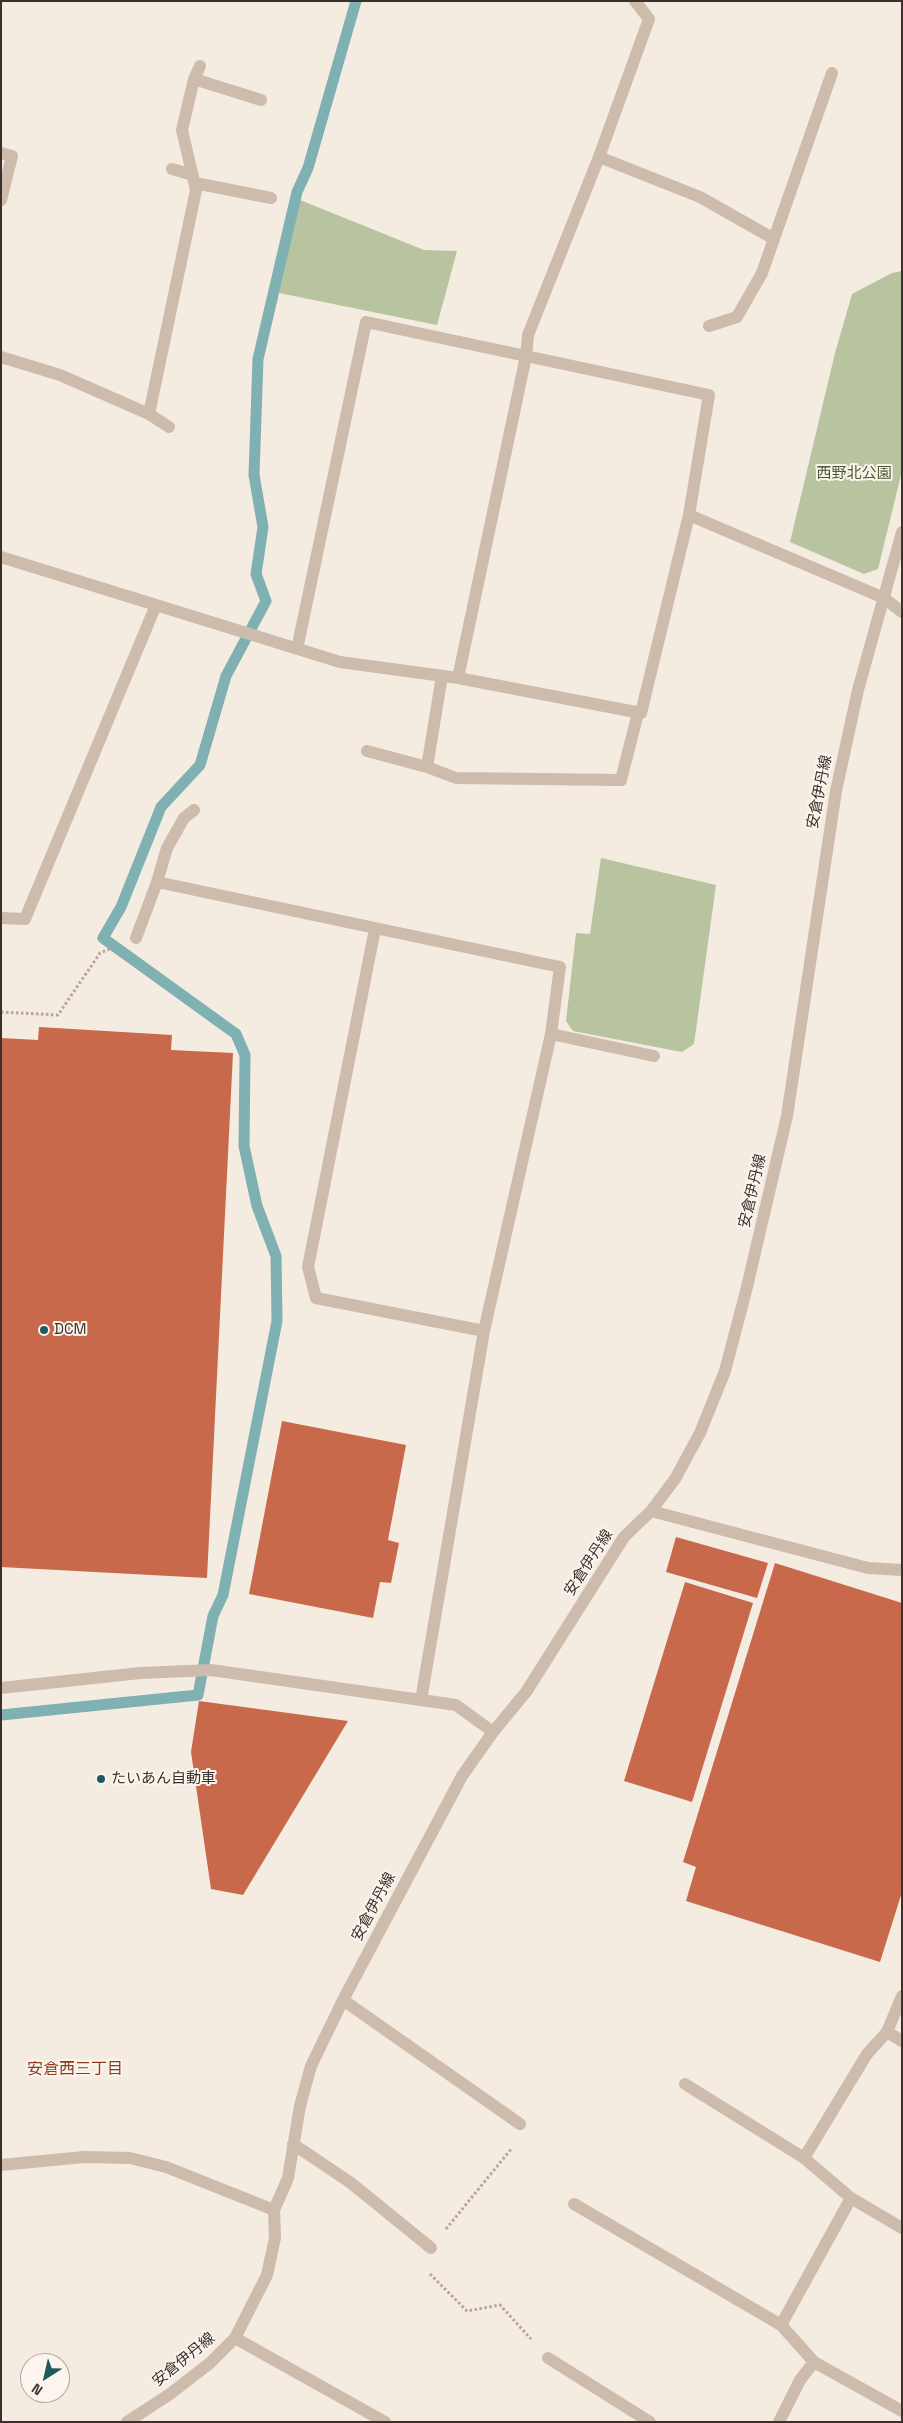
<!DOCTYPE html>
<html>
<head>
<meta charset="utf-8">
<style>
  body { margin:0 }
  #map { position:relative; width:903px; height:2423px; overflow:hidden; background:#f4ebe1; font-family:"Space Grotesk",sans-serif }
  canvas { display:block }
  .frame { position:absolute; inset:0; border:2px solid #3b302b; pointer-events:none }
  .north { position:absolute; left:20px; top:2353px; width:50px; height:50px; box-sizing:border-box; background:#fbf5ee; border:1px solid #aea6a0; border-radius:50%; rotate:215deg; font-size:14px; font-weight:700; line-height:20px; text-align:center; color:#3b302b }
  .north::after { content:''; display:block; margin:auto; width:18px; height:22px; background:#1f5a5e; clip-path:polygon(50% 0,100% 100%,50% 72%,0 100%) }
</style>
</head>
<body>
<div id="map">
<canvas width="903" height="2423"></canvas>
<div class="frame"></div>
<div class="north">N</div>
</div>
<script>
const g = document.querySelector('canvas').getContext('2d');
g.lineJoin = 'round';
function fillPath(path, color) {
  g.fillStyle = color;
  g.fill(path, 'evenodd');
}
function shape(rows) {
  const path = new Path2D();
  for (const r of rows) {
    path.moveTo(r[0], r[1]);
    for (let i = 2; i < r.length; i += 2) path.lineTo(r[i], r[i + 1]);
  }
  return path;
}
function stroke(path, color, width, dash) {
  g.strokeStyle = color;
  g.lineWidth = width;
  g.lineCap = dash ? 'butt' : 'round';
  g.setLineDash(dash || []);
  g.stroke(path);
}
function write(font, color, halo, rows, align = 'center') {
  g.font = font + ' "Space Grotesk","Noto Sans JP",sans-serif';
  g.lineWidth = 4;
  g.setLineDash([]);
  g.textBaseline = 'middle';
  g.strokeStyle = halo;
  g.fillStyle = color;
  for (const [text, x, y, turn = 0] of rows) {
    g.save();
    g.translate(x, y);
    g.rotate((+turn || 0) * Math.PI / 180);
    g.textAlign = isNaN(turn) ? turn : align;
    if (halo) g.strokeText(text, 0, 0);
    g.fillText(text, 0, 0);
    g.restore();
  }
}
fillPath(shape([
  [300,200,424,250,457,251,437,325,279,293],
  [902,271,902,471,878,569,864,574,790,542,835,353,852,294,892,273],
  [601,858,716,885,694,1044,682,1052,573,1031,566,1021,576,933,590,934]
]), '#b8c4a0');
stroke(shape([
  [1,1715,198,1695,213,1616,223,1595,277,1321,276,1256,257,1206,244,1146,245,1055,236,1034,103,938,121,907,161,807,200,765,226,676,266,601,256,574,263,527,254,475,258,359,297,192,308,168,356,1]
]), '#7fb0b2', 11);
fillPath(shape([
  [39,1027,172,1035,171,1050,233,1053,207,1578,1,1567,1,1038,38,1040],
  [282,1421,406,1445,388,1540,399,1543,391,1583,380,1582,373,1618,249,1594],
  [676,1537,768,1563,757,1598,666,1572],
  [775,1563,902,1603,902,1892,880,1962,686,1901,696,1867,683,1862],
  [685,1582,753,1603,692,1802,624,1781],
  [199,1701,348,1721,243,1895,211,1889,191,1752]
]), '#c8694b');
stroke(shape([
  [1,1012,58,1015,100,953,112,948],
  [446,2229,512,2148],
  [430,2274,467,2311,500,2305,531,2339]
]), '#b9a596', 3, [2.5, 2.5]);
stroke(shape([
  [194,79,200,66],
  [599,157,700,197,774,239],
  [172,169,193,175],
  [195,183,271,198],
  [709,326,737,317,762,273,832,73],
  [1,357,60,375,149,414,196,190,182,130,194,79,261,100],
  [149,414,169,427],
  [442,676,427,767,456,778,621,780,638,713],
  [367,751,427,767],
  [1,2165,84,2157,130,2158,166,2167,274,2210],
  [779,2422,800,2380,814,2362]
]), '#cdbbac', 12);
stroke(shape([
  [1,153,12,156,1,200],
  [689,515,884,598,902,612],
  [1,557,340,662,458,678,641,713,689,515,709,395,526,356,458,678],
  [297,649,366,322,526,356,528,335,599,157,649,19,635,1],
  [157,882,560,967,551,1034,484,1331],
  [1,918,25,919,156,605],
  [375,929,308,1267,316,1298,484,1331,421,1700],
  [136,938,157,882,167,848,184,818,194,810],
  [551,1034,654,1056],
  [651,1511,868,1568,902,1570],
  [1,1688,140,1673,211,1670,456,1705,493,1732],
  [343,2000,520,2124],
  [887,2032,902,2041],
  [685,2084,804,2158,851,2198,902,2228],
  [293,2144,351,2183,431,2248],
  [804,2158,867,2054,887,2032,902,1996],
  [851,2198,781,2325,814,2362,902,2411],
  [574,2204,781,2325],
  [235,2338,385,2422],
  [548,2358,650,2422],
  [127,2422,170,2394,210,2363,235,2338,267,2275,275,2238,274,2210,288,2178,300,2106,311,2066,343,2000,462,1776,493,1732,526,1692,624,1537,651,1511,675,1479,700,1433,725,1371,746,1291,787,1116,836,791,858,690,902,532]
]), '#cdbbac', 12);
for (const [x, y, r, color] of [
  [44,1330,5,"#1f5a5e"],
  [101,1779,5,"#1f5a5e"]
]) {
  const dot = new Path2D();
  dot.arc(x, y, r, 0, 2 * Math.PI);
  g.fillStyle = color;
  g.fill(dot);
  stroke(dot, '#fbf5ee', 2);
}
write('15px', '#4a5a2e', '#fbf5ee', [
  ["西野北公園",854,474]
]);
write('15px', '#3b302b', '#fbf5ee', [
  ["安倉伊丹線",820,792,-79],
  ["安倉伊丹線",753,1191,-77],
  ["安倉伊丹線",589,1563,-57],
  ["安倉伊丹線",374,1907,-62],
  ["安倉伊丹線",184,2360,-39]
]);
write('15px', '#3b302b', '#fbf5ee', [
  ["DCM",54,1330],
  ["たいあん自動車",111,1779]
], 'left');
write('16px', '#8c3b22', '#fbf5ee', [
  ["安倉西三丁目",75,2070]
]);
</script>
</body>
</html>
